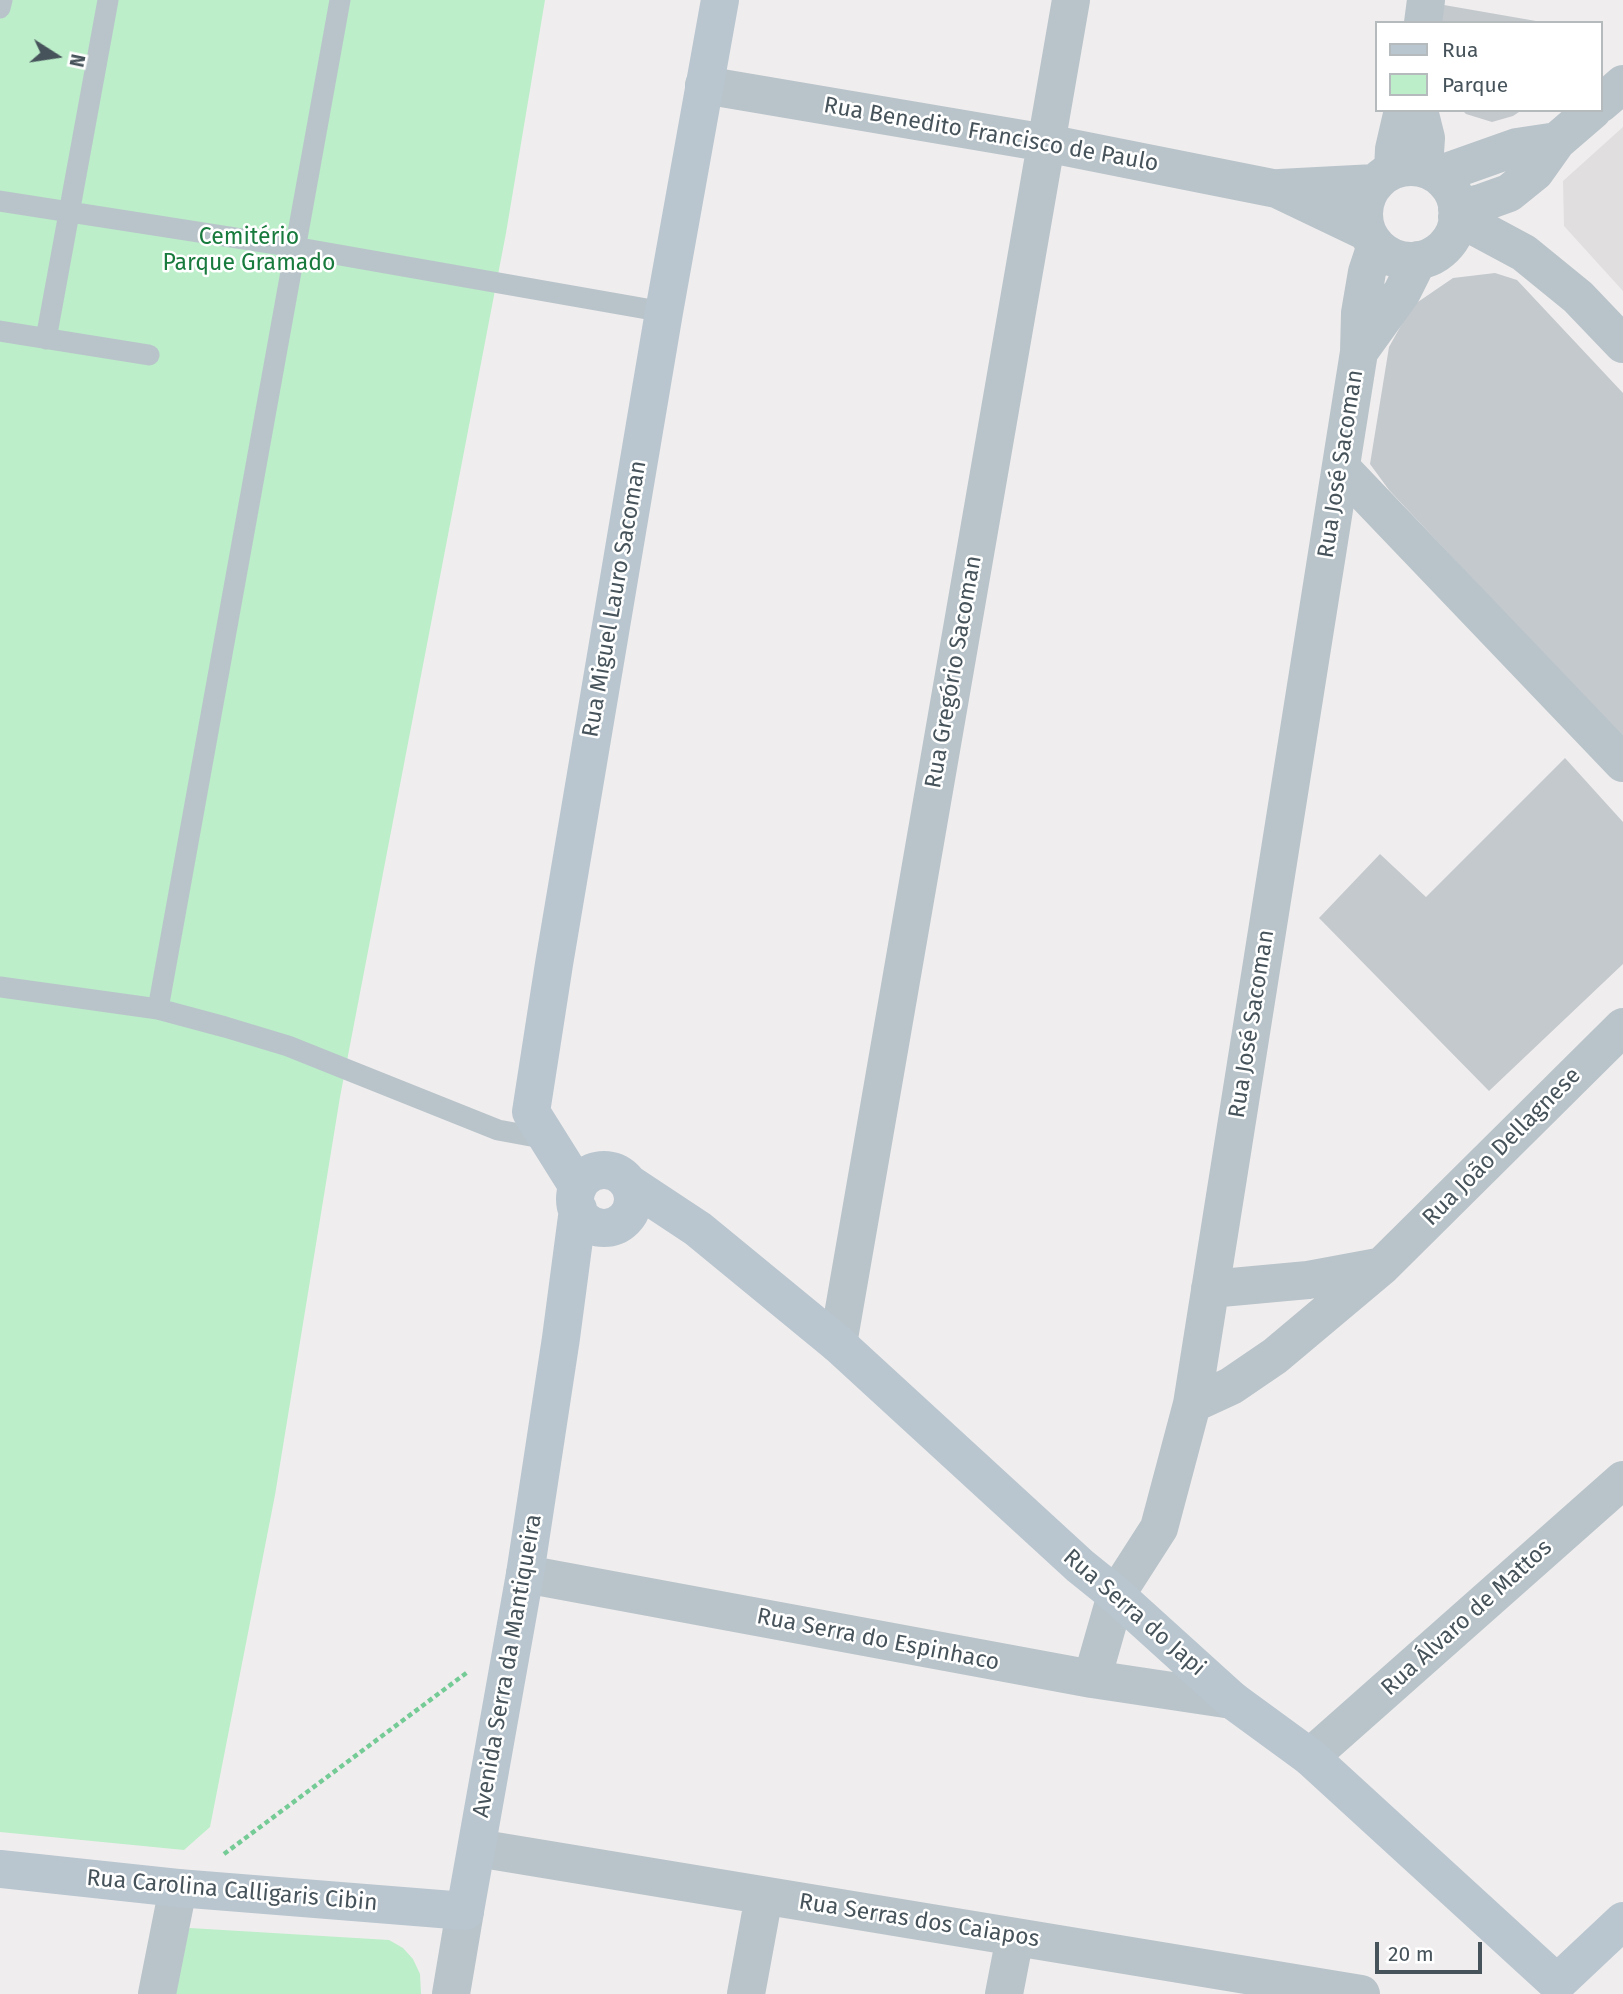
<!DOCTYPE html>
<html>
<head>
<meta charset="utf-8">
<style>
  body { margin:0 }
  #map { position:relative; width:1623px; height:1994px; overflow:hidden; background:#f0edee; font-family:"Fira Sans",sans-serif }
  canvas { display:block }
  .legend { position:absolute; left:1375px; top:21px; width:228px; height:91px; box-sizing:border-box; background:#fff; border:2px solid #b5babd; margin:0; padding:9px 12px; list-style:none; font-size:21px; color:#46535a }
  .legend li { display:flex; align-items:center; gap:14px; height:35px }
  .legend b { width:35px; border:2px solid #b5babd }
  .north { position:absolute; left:21px; top:21px; width:70px; height:70px; -webkit-text-stroke:5px #fff; paint-order:stroke; rotate:102deg; font-size:19px; font-weight:700; line-height:28px; text-align:center; color:#46535a }
  .north::after { content:''; display:block; margin:auto; width:24px; height:32px; background:#46535a; clip-path:polygon(50% 0,100% 100%,50% 72%,0 100%) }
  .scale { position:absolute; left:1375px; top:1942px; width:107px; height:32px; box-sizing:border-box; border:4px solid #46535a; border-top:0; padding-left:9px; font-size:21px; line-height:24px; white-space:nowrap; color:#46535a; -webkit-text-stroke:5px #fff; paint-order:stroke }
</style>
</head>
<body>
<div id="map">
<canvas width="1623" height="1994"></canvas>
<ul class="legend">
<li><b style="height:9px;background:#b9c6cf"></b>Rua</li>
<li><b style="height:19px;background:#bceec9"></b>Parque</li>
</ul>
<div class="north">N</div>
<div class="scale">20 m</div>
</div>
<script>
const g = document.querySelector('canvas').getContext('2d');
g.lineJoin = 'round';
function fillPath(path, color) {
  g.fillStyle = color;
  g.fill(path, 'evenodd');
}
function shape(rows) {
  const path = new Path2D();
  for (const r of rows) {
    if (r.length === 3) {
      path.moveTo(r[0] + r[2], r[1]);
      path.arc(r[0], r[1], r[2], 0, 2 * Math.PI);
      continue;
    }
    path.moveTo(r[0], r[1]);
    for (let i = 2; i < r.length; i += 2) path.lineTo(r[i], r[i + 1]);
  }
  return path;
}
function stroke(path, color, width, dash) {
  g.strokeStyle = color;
  g.lineWidth = width;
  g.lineCap = dash ? 'butt' : 'round';
  g.setLineDash(dash || []);
  g.stroke(path);
}
function write(font, color, halo, rows, align = 'center') {
  g.font = font + ' "Fira Sans",sans-serif';
  g.lineWidth = 5;
  g.setLineDash([]);
  g.textBaseline = 'middle';
  g.strokeStyle = halo;
  g.fillStyle = color;
  for (const [text, x, y, turn = 0] of rows) {
    g.save();
    g.translate(x, y);
    g.rotate((+turn || 0) * Math.PI / 180);
    g.textAlign = isNaN(turn) ? turn : align;
    if (halo) g.strokeText(text, 0, 0);
    g.fillText(text, 0, 0);
    g.restore();
  }
}
fillPath(shape([
  [1623,127,1623,291,1564,226,1563,181]
]), '#e1dedf');
fillPath(shape([
  [0,0,545,0,506,233,340,1097,275,1495,210,1827,184,1850,0,1832],
  [190,1928,389,1940,403,1948,413,1959,420,1974,421,1994,161,1994,180,1935]
]), '#bceec9');
fillPath(shape([
  [1444,5,1536,21,1536,23,1441,23],
  [1462,110,1522,110,1513,116,1492,122,1466,114],
  [1495,273,1517,280,1623,393,1623,739,1389,490,1370,464,1389,347,1412,306,1453,278],
  [1565,758,1623,822,1623,964,1489,1091,1319,918,1380,854,1426,897]
]), '#c4c9cd');
stroke(shape([
  [224,1854,469,1671]
]), '#75cb96', 4.5, [5, 3.5]);
stroke(shape([
  [0,8,2,0],
  [0,201,294,247,664,312],
  [0,331,149,355],
  [46,339,108,0],
  [0,987,158,1009,225,1027,288,1046,498,1130,547,1139],
  [158,1009,340,0]
]), '#b9c4ca', 21);
stroke(shape([
  [1423,23,1426,0],
  [704,85,1046,143,1277,189,1367,232],
  [1600,104,1623,84],
  [1419,110,1426,138,1424,168],
  [1411,214,47],
  [1393,170,1394,149,1403,110],
  [1438,175,1517,147,1557,141],
  [1279,188,1375,183],
  [1457,209,1481,203,1509,193,1535,172,1557,141,1593,110],
  [1457,217,1524,253,1578,297,1623,344],
  [1359,352,1402,292,1418,260],
  [1341,468,1623,763],
  [1210,1289,1308,1280,1378,1267],
  [838,1344,1071,0],
  [1192,1404,1231,1386,1275,1356,1381,1267,1623,1027],
  [525,1574,1092,1679,1232,1700],
  [1092,1679,1116,1595,1159,1528,1192,1404,1359,352,1360,313,1367,272,1376,245],
  [1310,1757,1623,1480],
  [477,1848,1361,1994],
  [157,1994,178,1888],
  [451,1994,465,1911],
  [746,1994,764,1896],
  [1004,1994,1015,1937]
]), '#b9c4ca', 38);
stroke(shape([
  [604,1199,29],
  [627,1182,698,1229,838,1344,1080,1566,1116,1595,1232,1700,1310,1757,1557,1983,1623,1921],
  [578,1187,531,1112,554,964,664,312,720,0],
  [0,1869,178,1888,465,1911,525,1574,561,1338,578,1209]
]), '#b9c6cf', 38);
write('23px', '#46535a', '#fff', [
  ["Rua Benedito Francisco de Paulo",991,135,10],
  ["Rua José Sacoman",1341,464,-81],
  ["Rua Miguel Lauro Sacoman",615,599,-80],
  ["Rua Gregório Sacoman",954,672,-80],
  ["Rua José Sacoman",1252,1024,-81],
  ["Rua João Dellagnese",1502,1147,-45],
  ["Rua Serra do Japi",1134,1613,41],
  ["Rua Álvaro de Mattos",1467,1618,-42],
  ["Rua Serra do Espinhaco",878,1640,11],
  ["Avenida Serra da Mantiqueira",508,1666,-80],
  ["Rua Carolina Calligaris Cibin",232,1891,5],
  ["Rua Serras dos Caiapos",919,1921,9]
]);
write('23px', '#187a3d', '#fff', [
  ["Cemitério",249,238],
  ["Parque Gramado",249,264]
]);
</script>
</body>
</html>
